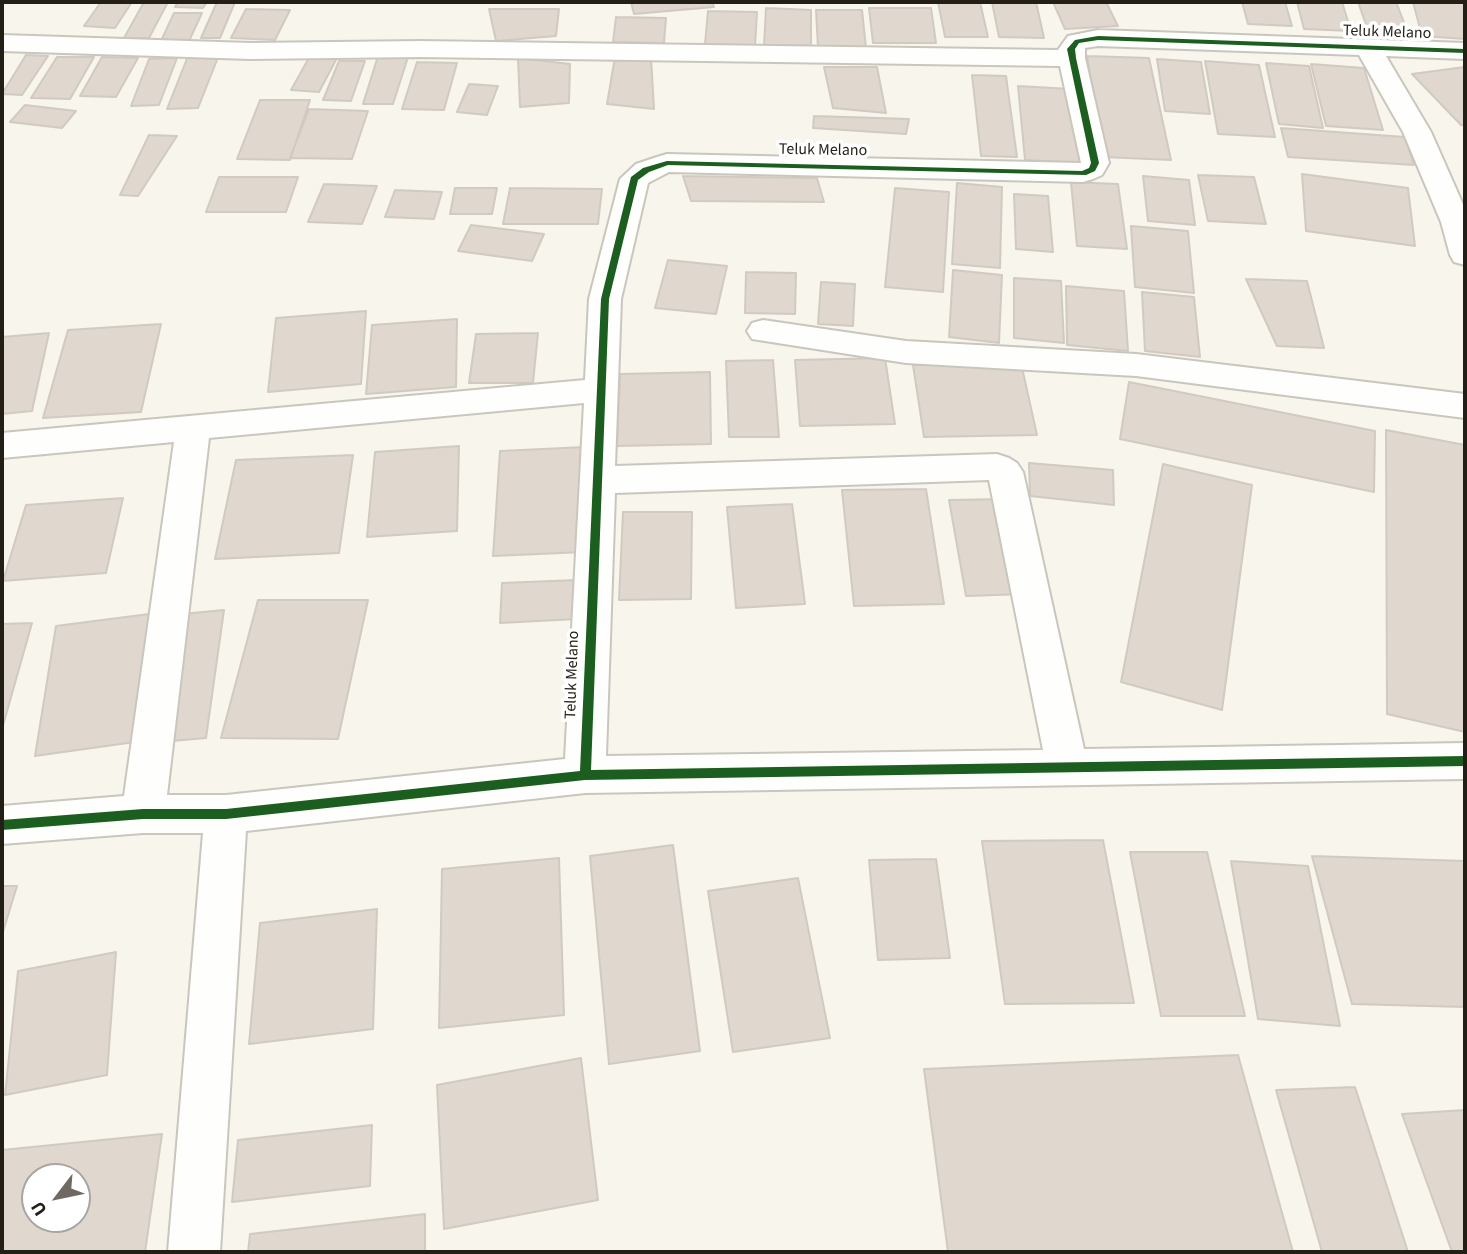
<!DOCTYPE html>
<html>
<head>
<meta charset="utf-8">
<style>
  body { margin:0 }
  #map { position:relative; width:1467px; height:1254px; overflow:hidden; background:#f8f5ed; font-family:"Source Sans 3",sans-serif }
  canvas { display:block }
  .frame { position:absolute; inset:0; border:4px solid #231f16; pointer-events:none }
  .north { position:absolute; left:21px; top:1163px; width:70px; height:70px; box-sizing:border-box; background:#fff; border:2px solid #a7a5a2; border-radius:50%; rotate:238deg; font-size:19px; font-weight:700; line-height:28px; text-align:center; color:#231f16 }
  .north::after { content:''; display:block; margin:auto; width:24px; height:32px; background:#6e6a61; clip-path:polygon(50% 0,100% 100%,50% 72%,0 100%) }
</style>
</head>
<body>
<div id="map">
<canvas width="1467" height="1254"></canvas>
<div class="frame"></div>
<div class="north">U</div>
</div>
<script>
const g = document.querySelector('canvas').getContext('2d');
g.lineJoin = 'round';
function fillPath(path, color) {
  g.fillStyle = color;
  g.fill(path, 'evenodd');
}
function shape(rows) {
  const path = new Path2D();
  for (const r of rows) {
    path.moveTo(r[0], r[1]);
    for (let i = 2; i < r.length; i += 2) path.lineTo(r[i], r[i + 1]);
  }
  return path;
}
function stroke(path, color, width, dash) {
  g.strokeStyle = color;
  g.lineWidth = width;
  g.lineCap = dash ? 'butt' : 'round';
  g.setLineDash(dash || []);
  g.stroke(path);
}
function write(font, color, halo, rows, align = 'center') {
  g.font = font + ' "Source Sans 3",sans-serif';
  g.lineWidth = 7;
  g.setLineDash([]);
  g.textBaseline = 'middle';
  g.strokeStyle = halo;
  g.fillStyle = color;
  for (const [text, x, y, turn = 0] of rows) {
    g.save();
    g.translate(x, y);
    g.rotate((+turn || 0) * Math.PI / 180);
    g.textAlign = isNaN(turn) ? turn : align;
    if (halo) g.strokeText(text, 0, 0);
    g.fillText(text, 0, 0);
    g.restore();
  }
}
const building = shape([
  [101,2,132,2,115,28,84,26,101,2],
  [144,2,168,2,149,38,124,38,144,2],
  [178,2,207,2,203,8,175,7,178,2],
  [217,2,235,2,220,38,201,38,217,2],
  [631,2,712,2,714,7,634,14,631,2],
  [938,2,980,2,988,37,945,37,938,2],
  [992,2,1036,2,1044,38,999,37,992,2],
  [1053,2,1106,2,1118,26,1065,29,1053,2],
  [1242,2,1285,2,1292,26,1248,24,1242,2],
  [1297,2,1342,2,1351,31,1304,29,1297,2],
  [1358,2,1396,2,1409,35,1369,33,1358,2],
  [1413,2,1465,2,1465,39,1422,36,1413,2],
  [766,8,811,10,811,46,764,45,766,8],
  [869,8,931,8,936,43,873,43,869,8],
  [246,9,290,10,275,40,231,38,246,9],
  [489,9,559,9,556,36,496,41,489,9],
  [816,10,862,10,866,48,818,47,816,10],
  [708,11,757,12,755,46,705,44,708,11],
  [174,13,202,13,189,41,161,41,174,13],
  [616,17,666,18,664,43,613,42,616,17],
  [26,55,48,56,22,95,2,94,26,55],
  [219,55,198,108,167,109,188,56,219,55],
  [310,56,337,58,319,92,291,90,310,56],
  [378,56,408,57,393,104,363,104,378,56],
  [1087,56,1149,58,1171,160,1104,157,1087,56],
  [57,57,94,57,70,99,31,98,57,57],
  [102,57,138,58,116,97,80,96,102,57],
  [615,57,651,57,654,109,607,104,615,57],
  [177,58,159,105,131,106,149,59,177,58],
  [518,58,570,64,569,103,520,107,518,58],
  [1157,59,1201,62,1210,114,1165,111,1157,59],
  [339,61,365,61,351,101,323,100,339,61],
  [1205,61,1259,65,1275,137,1218,134,1205,61],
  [417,62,457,63,444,110,402,109,417,62],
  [1266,63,1309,66,1323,128,1279,124,1266,63],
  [1311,64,1364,68,1383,130,1326,126,1311,64],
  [824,67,877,67,886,113,833,108,824,67],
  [1465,67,1465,125,1461,125,1412,74,1465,67],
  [972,75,1006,76,1017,157,981,156,972,75],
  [469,84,498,86,487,115,457,112,469,84],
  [1018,86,1071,89,1082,163,1025,160,1018,86],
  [260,100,310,100,290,160,237,159,260,100],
  [25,105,76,111,62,128,10,122,25,105],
  [309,109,368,111,352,159,290,158,309,109],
  [814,116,909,119,906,134,813,128,814,116],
  [1281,128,1405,137,1414,165,1288,157,1281,128],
  [149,135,177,136,138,196,120,195,149,135],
  [1302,174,1408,188,1415,246,1306,231,1302,174],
  [1198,175,1254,177,1266,224,1208,221,1198,175],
  [683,176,817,178,824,202,691,201,683,176],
  [1143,176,1189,180,1195,225,1148,221,1143,176],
  [219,177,298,177,286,212,206,212,219,177],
  [1071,182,1118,184,1127,249,1077,246,1071,182],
  [957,183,1002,187,1000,268,952,264,957,183],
  [324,184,377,186,362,224,308,222,324,184],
  [455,188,497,188,492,214,450,214,455,188],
  [510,188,602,189,598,224,503,224,510,188],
  [895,188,949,192,943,292,885,287,895,188],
  [395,190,442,192,434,219,385,217,395,190],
  [1014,194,1048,196,1053,252,1016,249,1014,194],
  [471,225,544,234,532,261,458,251,471,225],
  [1131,226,1188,231,1194,293,1135,287,1131,226],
  [668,260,727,266,716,314,655,308,668,260],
  [953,270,1002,275,999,343,949,337,953,270],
  [746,272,796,273,795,314,745,313,746,272],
  [1014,278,1061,281,1064,343,1014,338,1014,278],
  [1246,279,1307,281,1324,348,1277,346,1246,279],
  [821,282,855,284,853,326,818,324,821,282],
  [1066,286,1124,291,1128,351,1067,345,1066,286],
  [1142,292,1194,297,1200,357,1145,351,1142,292],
  [366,311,361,384,268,392,276,318,366,311],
  [457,319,456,387,366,394,372,325,457,319],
  [161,324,141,412,43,418,68,330,161,324],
  [49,333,32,411,2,414,2,337,49,333],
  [538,333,533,383,469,383,476,334,538,333],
  [885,358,895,424,800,426,795,360,885,358],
  [773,360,779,437,729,437,726,361,773,360],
  [1021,363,1037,435,924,437,913,365,1021,363],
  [710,372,711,444,617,446,620,374,710,372],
  [1129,382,1375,431,1374,492,1120,439,1129,382],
  [1386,430,1465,445,1465,732,1387,714,1386,430],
  [459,446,457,531,367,537,375,452,459,446],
  [585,447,584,552,493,556,500,451,585,447],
  [353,455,339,553,215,559,236,460,353,455],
  [1029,463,1113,470,1114,505,1030,496,1029,463],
  [1163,464,1252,485,1222,710,1121,682,1163,464],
  [926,489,944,604,854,606,842,490,926,489],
  [123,498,106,573,3,581,26,505,123,498],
  [1007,499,1026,594,966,596,949,500,1007,499],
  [792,504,805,604,736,608,727,507,792,504],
  [623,512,692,512,691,599,619,600,623,512],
  [577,580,577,619,500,623,502,583,577,580],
  [258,600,368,600,338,739,221,738,258,600],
  [224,610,206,738,160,742,182,614,224,610],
  [149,614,135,742,35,756,56,626,149,614],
  [32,623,2,729,2,624,32,623],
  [1103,840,1134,1003,1005,1004,982,841,1103,840],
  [673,845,700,1051,609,1064,590,856,673,845],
  [1130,852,1207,852,1245,1016,1161,1016,1130,852],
  [1312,856,1465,861,1465,1007,1352,1004,1312,856],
  [559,858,564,1015,439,1028,442,869,559,858],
  [936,859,950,958,878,960,869,860,936,859],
  [1231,861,1308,866,1340,1026,1258,1019,1231,861],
  [798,878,830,1038,733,1052,708,891,798,878],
  [2,886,17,886,2,935,2,886],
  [377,909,373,1029,249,1044,260,923,377,909],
  [116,952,107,1075,5,1095,18,971,116,952],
  [1238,1055,1293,1252,948,1252,924,1069,1238,1055],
  [581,1058,598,1200,444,1229,437,1085,581,1058],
  [1355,1087,1408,1252,1322,1252,1276,1090,1355,1087],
  [1465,1110,1465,1252,1452,1252,1402,1114,1465,1110],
  [372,1125,370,1186,232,1202,238,1140,372,1125],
  [162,1134,145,1252,2,1252,2,1150,162,1134],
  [35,1177,77,1177,77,1219,35,1219,35,1177],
  [425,1214,425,1252,248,1252,250,1234,425,1214]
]);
fillPath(building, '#e0d7ce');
stroke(building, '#d0cac3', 2);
const minor = shape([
  [1098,30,1465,43,1465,59,1386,56,1431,132,1465,209,1465,265,1454,262,1450,255,1441,222,1403,132,1359,55,1098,46,1085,48,1085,58,1109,163,1102,175,1093,179,1083,182,669,172,648,183,621,299,615,466,997,454,1009,458,1017,463,1023,472,1084,749,1465,743,1465,779,585,793,246,831,220,1252,168,1252,203,833,143,833,2,844,2,806,124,796,174,442,2,458,2,433,585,380,589,299,620,179,636,164,657,157,667,154,1081,163,1060,66,420,57,250,59,2,51,2,35,250,43,420,41,1058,50,1068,36,1098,30],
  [584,403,565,759,226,795,167,795,209,438,584,403],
  [989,480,1043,750,606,756,615,493,989,480],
  [763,320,906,341,1136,354,1465,394,1465,418,1136,376,906,363,752,339,747,331,752,323,763,320]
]);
stroke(minor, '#c9c6be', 4);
fillPath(minor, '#fefefc');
fillPath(shape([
  [1098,36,1465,49,1465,53,1098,40,1079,43,1075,49,1076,58,1099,163,1095,171,1086,175,668,165,649,172,638,180,609,299,591,770,1465,756,1465,766,585,780,226,819,143,819,2,830,2,820,143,809,226,809,580,771,601,299,631,177,643,168,667,161,1082,171,1089,168,1091,163,1067,49,1075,40,1098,36]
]), '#1b5e20');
write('16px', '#231f16', '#fff', [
  ["Teluk Melano",1387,33,2],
  ["Teluk Melano",823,151,1],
  ["Teluk Melano",573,675,-88]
]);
</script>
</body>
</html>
